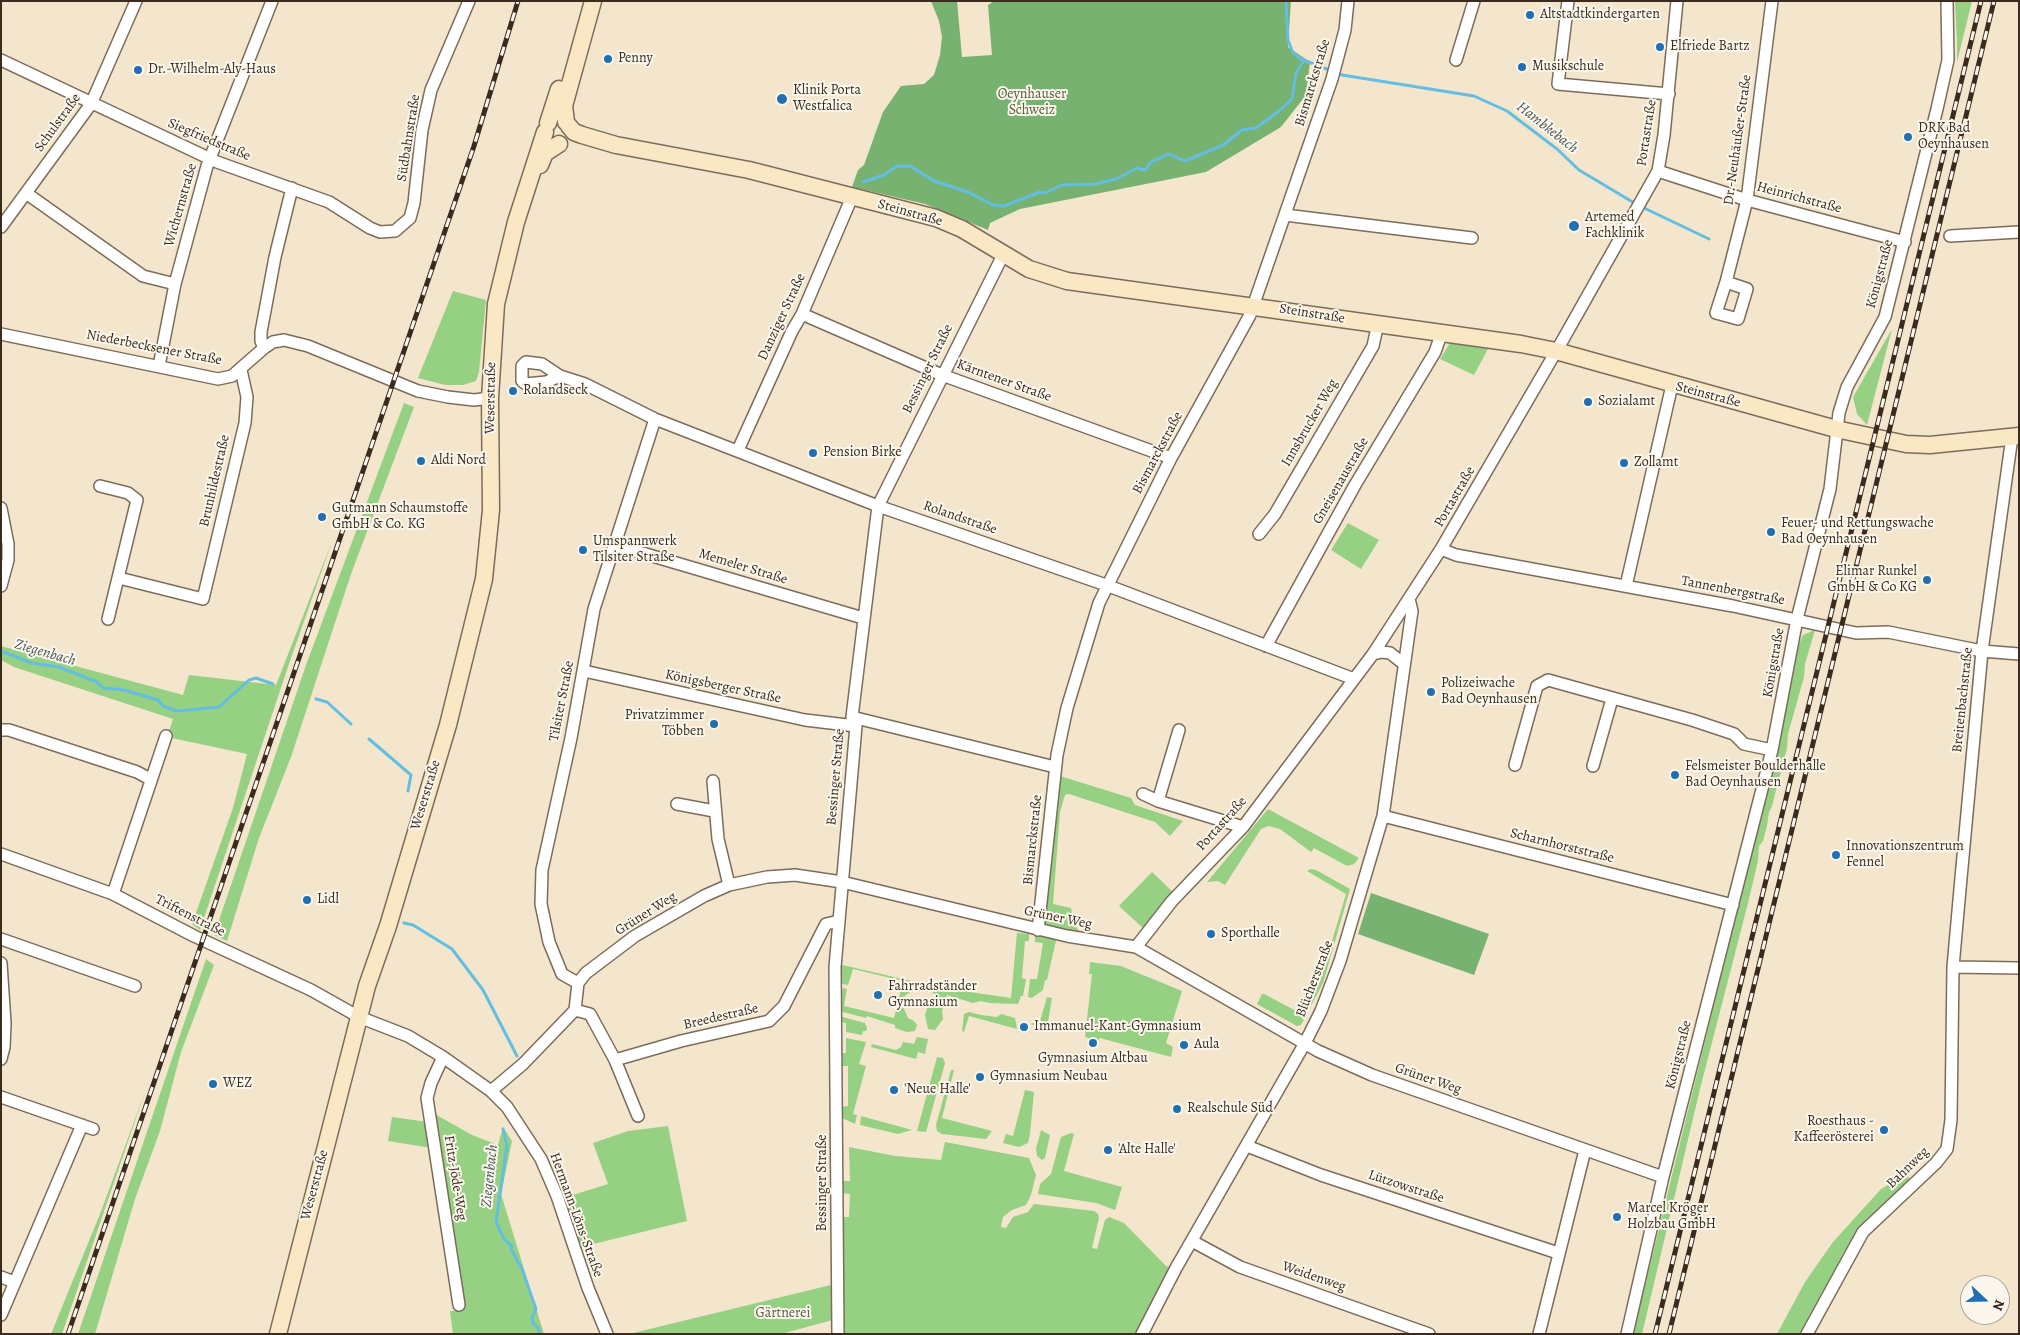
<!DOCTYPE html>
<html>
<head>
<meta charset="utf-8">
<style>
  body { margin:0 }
  #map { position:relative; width:2020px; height:1335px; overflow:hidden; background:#f4e6cd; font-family:Alegreya,serif }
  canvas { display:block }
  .frame { position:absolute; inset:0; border:2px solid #3b2a1e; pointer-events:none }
  .north { position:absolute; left:1960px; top:1275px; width:50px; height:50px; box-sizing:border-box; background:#fbf7ec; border:1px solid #aea59a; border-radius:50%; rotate:111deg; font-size:14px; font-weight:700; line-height:20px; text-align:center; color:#3b2a1e }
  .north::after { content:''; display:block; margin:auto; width:18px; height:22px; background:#1f6fb2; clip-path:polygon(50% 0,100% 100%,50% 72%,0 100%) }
</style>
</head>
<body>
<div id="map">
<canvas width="2020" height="1335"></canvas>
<div class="frame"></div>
<div class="north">N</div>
</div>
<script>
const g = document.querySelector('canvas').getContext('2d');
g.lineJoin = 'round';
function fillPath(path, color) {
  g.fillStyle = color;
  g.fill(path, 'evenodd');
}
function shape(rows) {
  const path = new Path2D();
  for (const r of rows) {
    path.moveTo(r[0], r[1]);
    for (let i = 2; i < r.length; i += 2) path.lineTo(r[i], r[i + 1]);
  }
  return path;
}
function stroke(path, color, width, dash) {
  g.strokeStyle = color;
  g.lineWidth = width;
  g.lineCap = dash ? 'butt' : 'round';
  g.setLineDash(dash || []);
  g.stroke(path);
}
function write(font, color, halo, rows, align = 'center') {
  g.font = font + ' Alegreya,serif';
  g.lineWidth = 4;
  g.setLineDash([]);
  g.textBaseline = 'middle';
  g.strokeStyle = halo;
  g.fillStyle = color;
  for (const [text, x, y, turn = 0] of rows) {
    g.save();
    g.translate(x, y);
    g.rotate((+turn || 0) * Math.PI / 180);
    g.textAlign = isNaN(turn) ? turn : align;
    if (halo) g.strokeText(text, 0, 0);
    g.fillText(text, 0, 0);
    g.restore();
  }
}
fillPath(shape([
  [1955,1,1972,1,1957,62,1957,42],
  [453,291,486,300,479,372,476,381,463,385,445,385,418,378],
  [1892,329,1867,425,1857,414,1853,397],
  [1450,343,1488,349,1474,375,1440,359],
  [404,403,414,407,351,574,291,757,259,838,227,941,214,935,306,665],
  [1348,523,1379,540,1361,569,1331,550],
  [333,539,290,661,200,930,192,924,233,808,247,754,167,737,173,719,14,667,1,660,1,646,183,695,189,675,276,685],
  [1815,630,1805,664,1804,677,1788,734,1787,748,1772,806,1769,812,1767,826,1763,841,1759,846,1758,861,1748,903,1700,1089,1642,1334,1633,1334,1776,753,1799,644,1803,635],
  [1060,776,1131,798,1135,805,1183,821,1170,836,1155,822,1069,794,1065,795,1060,812,1053,904,1071,908,1074,923,1081,935,1041,926],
  [1268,809,1359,858,1354,864,1347,866,1314,848,1311,852,1280,829,1269,826,1261,829,1225,885,1218,881,1207,882],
  [1311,869,1316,870,1350,889,1323,983,1301,1025,1297,1026,1257,1004,1262,994,1264,994,1302,1014,1320,981,1346,894,1307,871],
  [1152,872,1176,895,1144,929,1119,906],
  [1017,933,1029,934,1029,941,1025,941,1022,978,1026,979,1023,996,1021,996,1018,1004,990,1003,980,1001,973,1003,947,995,942,1011,943,1019,935,1030,928,1029,925,1015,928,1006,933,1008,936,995,932,992,910,992,902,998,899,997,903,981,853,969,848,985,838,983,838,964,942,988,1011,998],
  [1035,934,1057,936,1047,980,1045,980,1043,990,1032,998,1028,997,1030,979,1037,979,1043,943,1035,942],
  [206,959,214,965,181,1052,160,1131,135,1199,95,1334,78,1334],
  [1090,962,1121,966,1182,991,1166,1043,1173,1047,1171,1057,1100,1038,1098,1041,1085,1037,1092,974,1089,974],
  [843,988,847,989,844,1006,894,1018,898,1002,901,1002,908,1018,914,1021,917,1025,915,1031,907,1032,895,1028,895,1025,867,1016,866,1018,839,1011,839,1000],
  [1047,997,1052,998,1048,1022,1041,1022,1040,1027,1030,1024,1040,1021],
  [969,1012,981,1015,997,1017,1001,1014,1015,1018,1017,1029,969,1016,964,1032,962,1031,964,1014],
  [839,1016,865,1023,867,1028,866,1031,863,1031,862,1035,846,1032,846,1023,840,1022],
  [917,1037,928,1039,925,1054,918,1052,916,1059,871,1047,872,1044,896,1050,901,1047,903,1042,914,1044],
  [846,1038,866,1042,859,1064,866,1066,853,1114,857,1115,855,1124,840,1117,841,1107,848,1106,848,1066,841,1066,840,1053,846,1053],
  [937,1057,943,1058,945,1063,926,1132,917,1131],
  [951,1070,954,1070,942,1118,992,1131,986,1139,942,1134,937,1131,936,1125],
  [1025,1090,1034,1092,1030,1134,1028,1143,1019,1147,1003,1143,1006,1134,1013,1136],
  [145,1092,62,1334,51,1334,100,1214],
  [433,1113,472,1135,498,1145,503,1127,512,1141,501,1194,544,1334,453,1334,450,1311,456,1311,432,1148,388,1141,392,1117,435,1123],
  [861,1116,912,1130,898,1134,860,1125],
  [668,1126,687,1221,577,1248,560,1199,608,1184,593,1143,628,1131],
  [1041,1130,1050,1135,1045,1158,1042,1160,1037,1156,1036,1149],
  [1071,1133,1074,1134,1064,1171,1122,1187,1115,1210,1096,1203,1038,1194,1040,1184,1051,1174,1061,1137],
  [945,1142,1029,1158,1036,1175,1031,1195,1026,1205,1012,1210,1003,1217,1001,1227,1006,1228,1013,1217,1028,1212,1034,1204,1094,1211,1098,1214,1099,1218,1092,1248,1097,1249,1105,1220,1109,1217,1124,1223,1166,1266,1171,1267,1137,1334,840,1334,840,1318,781,1334,629,1334,839,1283,842,1217,849,1217,850,1194,842,1193,842,1181,850,1181,849,1147,895,1156,941,1160],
  [1905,1175,1913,1181,1867,1219,1844,1252,1802,1334,1777,1334,1805,1282,1833,1242,1881,1189]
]), '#95d083');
fillPath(shape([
  [931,1,957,1,962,57,992,55,988,5,994,1,1291,1,1288,47,1310,62,1306,95,1281,127,1206,172,1020,209,990,223,988,230,925,204,852,187,858,170,864,165,883,112,901,86,924,84,934,75,940,55,942,37,939,21],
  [1371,893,1489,934,1474,975,1358,934]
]), '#78b271');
stroke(shape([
  [1286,1,1288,40,1293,53,1301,59,1342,75,1474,96,1507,111,1557,149,1579,170,1636,204],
  [863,182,884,175,897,166,910,166,934,181,968,192,993,205,1004,206,1040,192,1045,193,1062,185,1095,184,1116,179,1137,168,1145,170,1151,162,1169,154,1185,161,1223,145,1242,130,1256,128,1278,112,1292,99,1296,73,1304,60],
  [1642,207,1709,239],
  [1,651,31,663,59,667,97,682,103,688,124,690,158,700,163,706,177,711,219,707,249,680,256,678,273,684],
  [316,699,327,702,351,724],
  [369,739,411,775,408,791],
  [404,923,413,925,452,949,483,990,517,1056],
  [503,1129,507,1146,496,1222,504,1239,512,1246,511,1249,522,1269,536,1309,532,1318,533,1323,539,1329,539,1334]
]), '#63bee1', 3);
const street = shape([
  [1568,1,1558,84,1669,94],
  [1,60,217,162,329,202,370,228,380,232,395,231,410,218,414,203,422,130,431,90,469,1],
  [1456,60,1474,1],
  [1658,171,1747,200,1905,242],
  [26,193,143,276,175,284],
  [1285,215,1472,238],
  [1,227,91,104,136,1],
  [1950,236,2019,232],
  [1726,282,1747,200,1772,1],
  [1726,282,1747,289,1738,319,1716,313,1726,282],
  [802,314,942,375,1171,458],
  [1,334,218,379,232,376,264,348,273,342,284,340,308,346,418,391,448,397,474,400,490,398],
  [264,348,261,341,261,332,275,257,292,188],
  [159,366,175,284,207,166,272,1],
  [560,376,546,382,526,384,522,381,522,366,526,362,542,364,560,376,585,384,655,419,878,506,1106,585,1354,679],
  [738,450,792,331,802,314,852,197],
  [100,486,128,493,137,500,108,619],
  [1,508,8,544,8,560,1,586],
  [1259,534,1275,514,1373,346,1378,323],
  [615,545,863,618],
  [1441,549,1456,555,1733,606,1856,633,1888,632,1982,651,2019,654],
  [119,578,203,599,245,423,247,397,241,370],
  [1626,586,1672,385],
  [1266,646,1355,485,1435,352,1442,332],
  [1373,654,1382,652,1390,653,1404,664],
  [584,671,805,720,856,726],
  [852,717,1055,767],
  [1,730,9,730,137,772,150,779],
  [1515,765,1537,686,1548,680,1692,720,1734,734,1744,744,1772,750],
  [1593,766,1612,699],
  [713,781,718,839,729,885],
  [1143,794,1158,801,1243,827],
  [1158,801,1179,730],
  [677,804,714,811],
  [1383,816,1733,905],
  [1,854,113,894,194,936,311,990,359,1017,408,1036,443,1057,491,1091,507,1107,541,1159,557,1196,588,1288,607,1334],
  [113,894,166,736],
  [1038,930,1057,755,1067,708,1099,603,1171,458,1250,315,1332,79,1345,30,1348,1],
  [1,939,135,986],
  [1136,947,1172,901,1243,827,1373,654,1441,549,1561,343,1658,171,1664,135,1677,1],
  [1,963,5,1023,4,1047,1,1059],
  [1953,967,2019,968],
  [578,983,562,974,549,942,541,904,542,870,571,738,594,609,655,419],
  [575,1010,590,1014,615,1060,638,1116],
  [443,1057,431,1083,427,1098,459,1305],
  [615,1060,681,1041,769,1021,784,1006,826,924,839,921],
  [491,1091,523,1064,575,1010,578,983,586,973,635,936,704,896,729,885,767,877,795,875,842,882,1067,936,1136,947,1318,1051,1372,1075,1663,1177],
  [1,1097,93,1129],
  [1247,1146,1321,1175,1558,1253],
  [1192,1241,1240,1267,1429,1334],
  [1,1277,14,1282],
  [1,1315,82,1125],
  [838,1334,835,967,856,726,852,717,878,506,1003,255],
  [1142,1334,1176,1268,1305,1043,1321,1011,1340,961,1383,816,1412,611,1409,599],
  [1539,1334,1585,1150],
  [1627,1334,1663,1177,1772,750,1797,619,1830,489,1839,413,1847,387,1885,317,1937,109,1948,60,1947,1],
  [1807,1334,1863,1232,1936,1163,1947,1149,1951,1120,1953,967,1960,889,1982,651,2012,437]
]);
const secondary = shape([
  [566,122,564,106,593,1],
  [548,123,559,89],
  [569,126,574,132,582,135,616,145,749,170,936,218,962,229,1029,269,1067,281,1521,344,1556,351,1836,429,1906,444,1930,445,2019,436],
  [540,165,545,153,559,144],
  [278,1334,367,986,388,926,448,725,484,579,491,510,490,398,496,304,516,222,545,132]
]);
stroke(street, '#7c6c5b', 14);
stroke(secondary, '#7c6c5b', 19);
stroke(street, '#fff', 11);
stroke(secondary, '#fae7c3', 16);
const rail = shape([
  [68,1334,474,146,518,1],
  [1655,1334,1981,1],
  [1669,1334,1994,1]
]);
stroke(rail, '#3b2a1e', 5);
stroke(rail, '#fbf7ec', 3, [9]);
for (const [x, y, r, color] of [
  [1530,15,5,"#1f6fb2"],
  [1660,47,5,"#1f6fb2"],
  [608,59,5,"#1f6fb2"],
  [1522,67,5,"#1f6fb2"],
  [138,70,5,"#1f6fb2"],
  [782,99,6,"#1f6fb2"],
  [1908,137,5,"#1f6fb2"],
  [1574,226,6,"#1f6fb2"],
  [513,391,5,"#1f6fb2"],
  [1588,402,5,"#1f6fb2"],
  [813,453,5,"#1f6fb2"],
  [421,461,5,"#1f6fb2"],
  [1624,463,5,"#1f6fb2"],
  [322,517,5,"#1f6fb2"],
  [1771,532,5,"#1f6fb2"],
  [583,550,5,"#1f6fb2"],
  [1927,580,5,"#1f6fb2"],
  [1431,692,5,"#1f6fb2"],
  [714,724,5,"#1f6fb2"],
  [1675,775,5,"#1f6fb2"],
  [1836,855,5,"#1f6fb2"],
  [307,900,5,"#1f6fb2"],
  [1211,934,5,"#1f6fb2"],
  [878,995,5,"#1f6fb2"],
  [1024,1027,5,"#1f6fb2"],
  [1093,1043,5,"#1f6fb2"],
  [1184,1045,5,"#1f6fb2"],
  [980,1077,5,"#1f6fb2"],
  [213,1084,5,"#1f6fb2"],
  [894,1090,5,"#1f6fb2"],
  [1177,1109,5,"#1f6fb2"],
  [1884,1130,5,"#1f6fb2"],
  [1108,1150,5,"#1f6fb2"],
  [1617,1217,5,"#1f6fb2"]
]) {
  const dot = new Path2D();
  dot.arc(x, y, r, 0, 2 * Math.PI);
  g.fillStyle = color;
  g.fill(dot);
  stroke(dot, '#fbf7ec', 2);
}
write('14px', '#3b2a1e', '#fbf7ec', [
  ["Altstadtkindergarten",1540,15],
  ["Elfriede Bartz",1670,47],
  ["Penny",618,59],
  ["Musikschule",1532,67],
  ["Dr.-Wilhelm-Aly-Haus",148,70],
  ["Klinik Porta",793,91],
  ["Westfalica",793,107],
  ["DRK Bad",1918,129],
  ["Oeynhausen",1918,145],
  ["Artemed",1585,218],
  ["Fachklinik",1585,234],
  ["Rolandseck",523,391],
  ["Sozialamt",1598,402],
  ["Pension Birke",823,453],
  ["Aldi Nord",431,461],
  ["Zollamt",1634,463],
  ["Gutmann Schaumstoffe",332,509],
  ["GmbH & Co. KG",332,525],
  ["Feuer- und Rettungswache",1781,524],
  ["Bad Oeynhausen",1781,540],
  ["Umspannwerk",593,542],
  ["Tilsiter Straße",593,558],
  ["Elimar Runkel",1917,572,"right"],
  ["GmbH & Co KG",1917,588,"right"],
  ["Polizeiwache",1441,684],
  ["Bad Oeynhausen",1441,700],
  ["Privatzimmer",704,716,"right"],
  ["Többen",704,732,"right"],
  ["Felsmeister Boulderhalle",1685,767],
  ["Bad Oeynhausen",1685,783],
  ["Innovationszentrum",1846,847],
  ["Fennel",1846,863],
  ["Lidl",317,900],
  ["Sporthalle",1221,934],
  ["Fahrradständer",888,987],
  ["Gymnasium",888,1003],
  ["Immanuel-Kant-Gymnasium",1034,1027],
  ["Aula",1194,1045],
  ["Gymnasium Altbau",1093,1059,"center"],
  ["Gymnasium Neubau",990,1077],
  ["WEZ",223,1084],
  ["'Neue Halle'",904,1090],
  ["Realschule Süd",1187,1109],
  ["Roesthaus -",1874,1122,"right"],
  ["Kaffeerösterei",1874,1138,"right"],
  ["'Alte Halle'",1118,1150],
  ["Marcel Kröger",1627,1209],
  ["Holzbau GmbH",1627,1225]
], 'left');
write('14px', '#3b2a1e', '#fbf7ec', [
  ["Bismarckstraße",1313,83,-73],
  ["Schulstraße",58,123,-54],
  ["Portastraße",1647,133,-81],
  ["Südbahnstraße",409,138,-81],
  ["Siegfriedstraße",209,140,23],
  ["Dr.-Neuhäußer-Straße",1738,140,-82],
  ["Heinrichstraße",1799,198,15],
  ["Wichernstraße",181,205,-74],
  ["Steinstraße",910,213,16],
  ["Königstraße",1880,274,-75],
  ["Steinstraße",1312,314,9],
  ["Danziger Straße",782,317,-65],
  ["Niederbecksener Straße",154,348,11],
  ["Bessinger Straße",928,369,-64],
  ["Kärntener Straße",1004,381,20],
  ["Steinstraße",1708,395,15],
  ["Weserstraße",491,398,-89],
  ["Innsbrucker Weg",1310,423,-60],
  ["Bismarckstraße",1158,453,-62],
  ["Brunhildestraße",215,481,-77],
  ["Gneisenaustraße",1341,481,-60],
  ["Portastraße",1455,497,-60],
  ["Rolandstraße",960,518,19],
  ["Memeler Straße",743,567,17],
  ["Tannenbergstraße",1733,591,11],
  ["Königstraße",1774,663,-80],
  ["Königsberger Straße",723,687,12],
  ["Breitenbachstraße",1963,700,-84],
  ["Tilsiter Straße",562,701,-79],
  ["Bessinger Straße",836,777,-85],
  ["Weserstraße",426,795,-73],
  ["Portastraße",1222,824,-48],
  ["Bismarckstraße",1033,840,-84],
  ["Scharnhorststraße",1562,846,14],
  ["Grüner Weg",646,914,-32],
  ["Triftenstraße",190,916,27],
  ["Grüner Weg",1058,918,12],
  ["Blücherstraße",1315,979,-69],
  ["Breedestraße",721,1017,-13],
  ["Königstraße",1679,1055,-76],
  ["Grüner Weg",1428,1079,19],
  ["Bahnweg",1908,1168,-44],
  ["Fritz-Jöde-Weg",455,1178,81],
  ["Bessinger Straße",823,1183,-90],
  ["Weserstraße",315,1185,-75],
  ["Lützowstraße",1406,1187,18],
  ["Hermann-Löns-Straße",576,1215,70],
  ["Weidenweg",1314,1277,19]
]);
write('14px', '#565c3c', '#fbf7ec', [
  ["Oeynhauser",1032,95],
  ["Schweiz",1032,111],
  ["Gärtnerei",783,1314]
]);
write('italic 15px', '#475658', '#fbf7ec', [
  ["Hambkebach",1547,128,38],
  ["Ziegenbach",45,653,16],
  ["Ziegenbach",490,1176,-84]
]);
</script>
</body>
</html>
